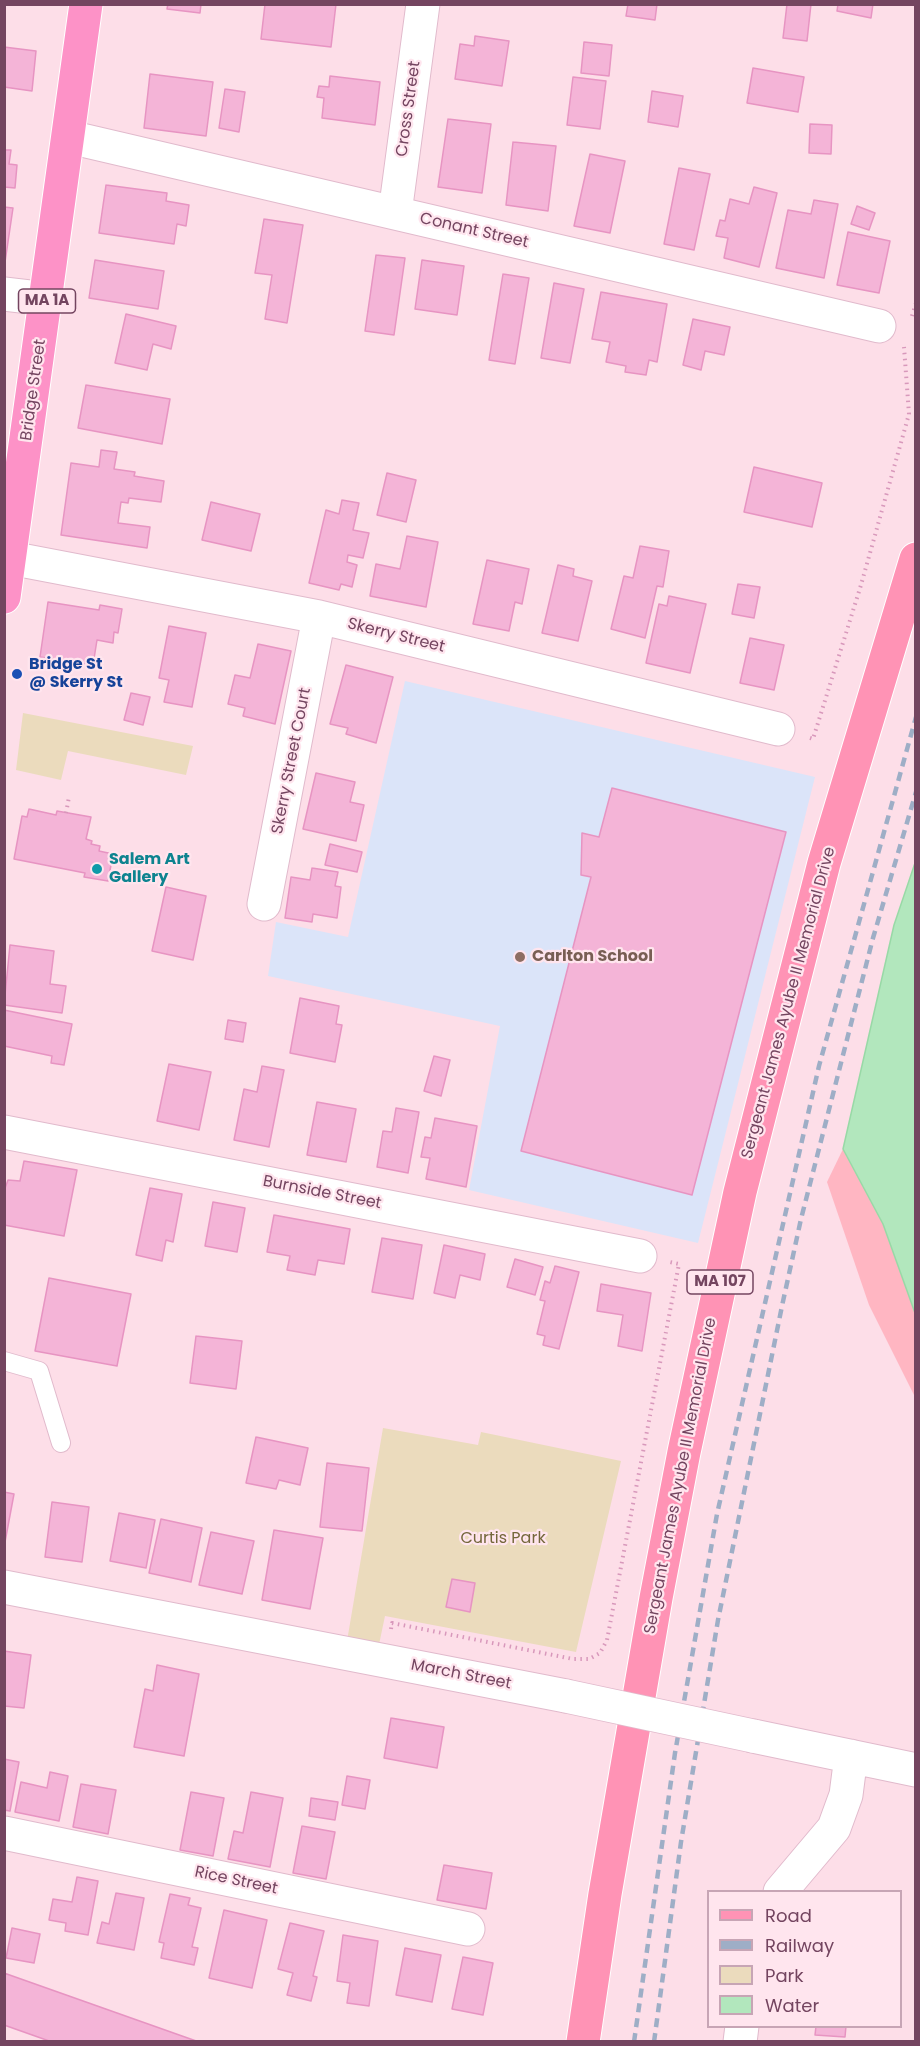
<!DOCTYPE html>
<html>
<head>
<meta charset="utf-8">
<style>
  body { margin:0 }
  #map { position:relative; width:920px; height:2046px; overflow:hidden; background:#fddee8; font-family:Poppins,sans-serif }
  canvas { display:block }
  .frame { position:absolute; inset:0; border:6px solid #744560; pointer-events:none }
  .legend { position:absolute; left:707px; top:1890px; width:195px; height:138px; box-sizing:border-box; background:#ffe5ee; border:2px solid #c7a5b5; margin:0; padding:8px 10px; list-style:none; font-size:18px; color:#744560 }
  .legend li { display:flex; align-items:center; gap:12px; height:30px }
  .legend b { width:30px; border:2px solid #c7a5b5 }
</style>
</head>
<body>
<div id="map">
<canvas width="920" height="2046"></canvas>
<div class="frame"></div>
<ul class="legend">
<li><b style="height:8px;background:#ff93b5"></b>Road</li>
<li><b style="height:8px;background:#9eaec6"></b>Railway</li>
<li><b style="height:16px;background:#ebdbbd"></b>Park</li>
<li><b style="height:16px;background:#b2e7bd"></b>Water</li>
</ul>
</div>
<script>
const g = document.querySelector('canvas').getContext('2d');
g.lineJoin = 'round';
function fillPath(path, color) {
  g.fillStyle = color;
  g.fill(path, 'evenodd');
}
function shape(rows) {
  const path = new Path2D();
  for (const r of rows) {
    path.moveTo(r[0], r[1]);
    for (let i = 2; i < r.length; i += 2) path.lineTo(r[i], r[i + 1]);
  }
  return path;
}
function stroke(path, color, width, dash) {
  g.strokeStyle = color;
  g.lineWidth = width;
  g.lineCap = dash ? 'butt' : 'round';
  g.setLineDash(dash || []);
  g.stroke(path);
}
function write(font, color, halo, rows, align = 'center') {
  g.font = font + ' Poppins,sans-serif';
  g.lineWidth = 4.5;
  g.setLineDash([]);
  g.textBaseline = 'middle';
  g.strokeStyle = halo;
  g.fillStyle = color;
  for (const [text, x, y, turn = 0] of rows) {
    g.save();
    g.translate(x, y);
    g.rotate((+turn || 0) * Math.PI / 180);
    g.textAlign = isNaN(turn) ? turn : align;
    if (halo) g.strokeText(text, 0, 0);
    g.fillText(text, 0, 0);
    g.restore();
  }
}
fillPath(shape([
  [405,681,815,777,698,1243,469,1190,500,1026,268,976,276,922,348,937]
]), '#dbe4f9');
fillPath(shape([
  [23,713,193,746,186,775,68,751,61,780,16,770],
  [383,1428,478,1445,481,1432,621,1461,576,1652,385,1616,376,1659,345,1653]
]), '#ebdbbd');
fillPath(shape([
  [843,1149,883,1224,915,1313,915,1397,869,1305,827,1182]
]), '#ffb6c2');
const water = shape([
  [915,863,915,1313,883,1224,843,1149,894,925,915,863]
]);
fillPath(water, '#b2e7bd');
stroke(water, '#98d9a6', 1.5);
const building = shape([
  [168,4,201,4,200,13,167,9,168,4],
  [265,4,336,4,331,47,261,39,265,4],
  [628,4,657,4,655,20,626,16,628,4],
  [787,4,811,4,807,41,783,38,787,4],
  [838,4,873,4,871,18,837,11,838,4],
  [475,36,509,41,502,86,455,79,460,44,474,46,475,36],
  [584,42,612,45,609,76,581,73,584,42],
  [4,47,36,51,32,91,4,87,4,47],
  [753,68,804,77,798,112,747,103,753,68],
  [150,74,213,82,206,136,144,128,150,74],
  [330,76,380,82,375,125,322,118,324,98,317,97,319,86,329,87,330,76],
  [573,77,606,81,600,129,567,125,573,77],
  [225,89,245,92,239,132,219,128,225,89],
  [652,91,683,96,678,127,648,122,652,91],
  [448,119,491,124,482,193,438,187,448,119],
  [810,124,832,125,831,154,809,153,810,124],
  [513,142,556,146,548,211,506,205,513,142],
  [4,150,11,150,9,164,17,165,15,188,4,187,4,150],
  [590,154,625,161,610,233,574,226,590,154],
  [679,168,710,174,694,250,664,244,679,168],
  [106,185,167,193,166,201,189,205,186,226,177,224,174,244,99,233,106,185],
  [754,187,777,193,759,267,724,258,728,238,716,236,720,220,725,221,730,199,749,204,754,187],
  [814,200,838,204,824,278,776,268,788,210,811,214,814,200],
  [857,206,875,213,869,230,851,224,857,206],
  [4,207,13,208,4,269,4,207],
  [264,219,303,225,287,323,265,319,272,275,255,273,264,219],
  [848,232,890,241,879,293,837,285,848,232],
  [376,255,405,258,394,335,365,331,376,255],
  [95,260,164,271,158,309,89,298,95,260],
  [422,260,464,266,457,315,415,309,422,260],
  [503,274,529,278,515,364,489,360,503,274],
  [554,283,584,289,570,363,541,358,554,283],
  [601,292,667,304,657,362,649,360,646,375,625,372,626,366,606,362,610,342,592,339,601,292],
  [126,314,176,326,171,349,153,344,147,370,115,363,126,314],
  [693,319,730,327,724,355,705,351,701,370,683,365,693,319],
  [86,385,170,399,162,444,78,428,86,385],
  [101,450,117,452,114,469,135,472,134,476,164,481,161,502,129,498,128,503,121,502,118,523,150,527,147,548,61,535,71,463,99,467,101,450],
  [754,467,822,483,812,527,744,512,754,467],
  [387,473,416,480,406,522,377,515,387,473],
  [342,500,359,503,353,530,369,533,363,558,348,555,347,562,357,565,352,587,341,584,339,590,309,583,326,510,339,514,342,500],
  [211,502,260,514,251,551,202,540,211,502],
  [407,536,438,542,426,607,370,596,376,564,400,569,407,536],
  [640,546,669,551,663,587,657,586,645,638,611,629,624,576,633,578,640,546],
  [487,560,529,569,522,604,515,602,509,631,473,624,487,560],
  [558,565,574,569,573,576,592,581,578,641,542,633,558,565],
  [738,584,760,587,754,618,732,614,738,584],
  [669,596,706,604,690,673,646,663,659,604,667,606,669,596],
  [48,602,99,610,100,605,122,609,118,633,114,632,113,643,97,640,93,665,40,657,48,602],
  [169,626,206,633,192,707,164,702,169,680,159,678,169,626],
  [750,638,784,645,774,690,740,683,750,638],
  [258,644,291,651,275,724,243,716,245,708,228,704,235,675,250,678,258,644],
  [346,665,393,677,376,743,346,734,348,728,330,724,346,665],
  [131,693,150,697,143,725,124,720,131,693],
  [316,773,355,782,350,802,364,805,356,841,303,829,316,773],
  [612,788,786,832,692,1195,521,1151,591,877,581,875,582,833,599,837,612,788],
  [29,809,56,815,57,811,91,817,86,839,92,841,91,844,100,846,99,851,113,854,108,881,84,877,85,873,14,859,22,816,27,817,29,809],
  [330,844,362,852,357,872,325,865,330,844],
  [312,868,338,872,335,886,341,887,337,918,313,914,312,922,285,918,291,877,310,880,312,868],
  [166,887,206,896,193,960,152,951,166,887],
  [10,945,54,951,50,984,66,986,62,1013,4,1005,10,945],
  [300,998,339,1006,336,1024,342,1025,335,1062,290,1053,300,998],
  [4,1010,72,1024,64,1065,51,1063,52,1056,4,1046,4,1010],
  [228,1020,246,1023,243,1042,225,1039,228,1020],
  [434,1056,450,1060,441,1096,424,1091,434,1056],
  [169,1064,211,1072,199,1130,157,1121,169,1064],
  [262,1066,284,1070,269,1147,234,1140,244,1089,257,1092,262,1066],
  [317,1102,356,1109,346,1162,307,1155,317,1102],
  [396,1108,419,1112,408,1173,377,1167,383,1131,392,1132,396,1108],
  [435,1118,477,1126,466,1187,426,1179,430,1158,421,1157,425,1137,431,1138,435,1118],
  [24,1161,77,1170,64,1236,4,1225,4,1191,8,1180,20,1181,24,1161],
  [150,1188,182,1194,173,1242,166,1240,162,1261,136,1255,150,1188],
  [213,1202,245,1208,237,1252,205,1246,213,1202],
  [274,1215,350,1229,344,1264,318,1260,315,1275,287,1270,290,1256,267,1252,274,1215],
  [382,1238,422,1245,413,1299,372,1292,382,1238],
  [444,1245,485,1254,480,1280,460,1275,455,1298,434,1293,444,1245],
  [515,1259,543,1267,535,1295,507,1287,515,1259],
  [555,1266,579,1272,559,1349,543,1345,545,1336,537,1334,545,1301,540,1300,545,1281,550,1283,555,1266],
  [49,1278,131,1294,117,1366,35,1351,49,1278],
  [601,1284,651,1293,642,1351,618,1346,623,1315,597,1311,601,1284],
  [196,1336,242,1341,236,1389,190,1383,196,1336],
  [256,1437,308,1448,300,1485,279,1480,276,1489,246,1483,256,1437],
  [327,1463,369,1468,362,1531,320,1527,327,1463],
  [4,1492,14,1494,5,1542,4,1542,4,1492],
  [52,1502,89,1507,82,1562,45,1557,52,1502],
  [119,1513,155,1520,146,1568,110,1561,119,1513],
  [161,1519,202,1528,191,1582,149,1573,161,1519],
  [274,1530,323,1538,310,1609,262,1600,274,1530],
  [211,1532,254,1541,242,1594,199,1585,211,1532],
  [452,1579,475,1583,470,1612,446,1607,452,1579],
  [4,1651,31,1655,24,1708,4,1706,4,1651],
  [157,1665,199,1674,184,1756,134,1747,145,1689,153,1691,157,1665],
  [391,1718,444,1727,437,1768,384,1758,391,1718],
  [4,1759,19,1762,10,1811,4,1810,4,1759],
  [50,1772,68,1776,59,1821,15,1812,21,1782,47,1788,50,1772],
  [347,1776,370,1780,365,1809,342,1805,347,1776],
  [81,1784,116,1790,108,1834,73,1827,81,1784],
  [191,1792,224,1798,213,1856,180,1850,191,1792],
  [251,1792,283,1798,270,1867,228,1859,234,1831,243,1833,251,1792],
  [311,1798,338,1802,335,1820,309,1816,311,1798],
  [302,1826,335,1832,326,1879,293,1873,302,1826],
  [444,1865,492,1873,486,1909,437,1900,444,1865],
  [77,1877,98,1881,88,1935,65,1931,66,1923,49,1920,53,1899,72,1902,77,1877],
  [116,1893,144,1898,134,1950,97,1943,102,1922,109,1924,116,1893],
  [170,1894,190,1898,188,1905,201,1908,192,1947,198,1948,194,1965,161,1958,164,1943,159,1942,170,1894],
  [224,1910,267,1920,252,1988,209,1978,224,1910],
  [290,1923,324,1931,313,1976,317,1977,311,2001,287,1995,293,1973,278,1969,290,1923],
  [12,1928,40,1934,34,1963,6,1958,12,1928],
  [343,1935,378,1941,369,2006,347,2003,350,1983,337,1981,343,1935],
  [405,1948,441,1955,432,2002,396,1995,405,1948],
  [463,1957,493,1963,483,2015,452,2009,463,1957],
  [4,1973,199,2042,52,2042,4,2025,4,1973],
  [816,2026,846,2026,845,2037,815,2035,816,2026]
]);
fillPath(building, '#f4b4d7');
stroke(building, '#e794c2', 1.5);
const service = shape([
  [4,1361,39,1371,61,1443]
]);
const minor = shape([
  [69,137,879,326],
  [395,213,423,4],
  [4,294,47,299],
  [10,558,319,617,778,729],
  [264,904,319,617],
  [4,1132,640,1256],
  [4,1587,566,1696],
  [753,1736,916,1770],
  [4,1833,468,1929],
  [780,1892,834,1828,846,1795,851,1756],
  [740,2042,742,2026]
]);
const primary = shape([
  [583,2042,605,1894,656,1598,684,1452,740,1192,824,863,916,559]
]);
const trunk = shape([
  [4,597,86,4]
]);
stroke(service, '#e1bacc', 20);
stroke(minor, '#e1bacc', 35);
stroke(primary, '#fff', 35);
stroke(trunk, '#fff', 35);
stroke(shape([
  [912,316,916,303],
  [810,738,813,739,861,585,909,414,904,347],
  [66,813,69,797],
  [391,1629,392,1623,573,1659,589,1659,600,1653,607,1640,679,1264,670,1262]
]), '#d898bb', 4, [1.5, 4.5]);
stroke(service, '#fff', 18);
stroke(minor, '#fff', 33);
stroke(primary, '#ff93b5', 33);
stroke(trunk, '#fd92c7', 33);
stroke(shape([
  [634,2042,675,1753,717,1514,819,1066,916,717],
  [654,2042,681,1842,718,1620,782,1306,801,1219,873,938,916,792]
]), '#9eaec6', 4.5, [9, 6]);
const minorBridge = shape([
  [566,1696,753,1736]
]);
stroke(minorBridge, '#e1bacc', 35, []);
stroke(minorBridge, '#fff', 33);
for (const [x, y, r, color] of [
  [17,674,6,"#1a4fb4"],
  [97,869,6,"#0f9aa8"],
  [520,957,6,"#8d6e63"]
]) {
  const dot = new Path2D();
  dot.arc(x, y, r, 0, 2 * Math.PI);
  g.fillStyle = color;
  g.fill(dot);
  stroke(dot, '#ffe5ee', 2);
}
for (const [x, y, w] of [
  [47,301,57],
  [720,1282,66]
]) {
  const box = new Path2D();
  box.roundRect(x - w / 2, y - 12, w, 24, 4.5);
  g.fillStyle = '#ffe5ee';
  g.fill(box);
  stroke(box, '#744560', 1.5);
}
write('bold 15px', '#744560', null, [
  ["MA 1A",47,301],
  ["MA 107",720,1282]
]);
write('16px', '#744560', '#ffe5ee', [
  ["Cross Street",409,109,-82],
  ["Conant Street",474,231,13],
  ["Bridge Street",34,390,-82],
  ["Skerry Street",396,636,14],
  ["Skerry Street Court",292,761,-79],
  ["Sergeant James Ayube II Memorial Drive",789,1003,-75],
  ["Burnside Street",322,1193,11],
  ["Sergeant James Ayube II Memorial Drive",681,1476,-79],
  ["March Street",461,1675,11],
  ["Rice Street",236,1881,12]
]);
write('bold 16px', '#164399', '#ffe5ee', [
  ["Bridge St",29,665],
  ["@ Skerry St",29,683]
], 'left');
write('bold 16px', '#0d838f', '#ffe5ee', [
  ["Salem Art",109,860],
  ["Gallery",109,878]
], 'left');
write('bold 16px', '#785e54', '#ffe5ee', [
  ["Carlton School",532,957]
], 'left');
write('16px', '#74673b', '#ffe5ee', [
  ["Curtis Park",503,1539]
]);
</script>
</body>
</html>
